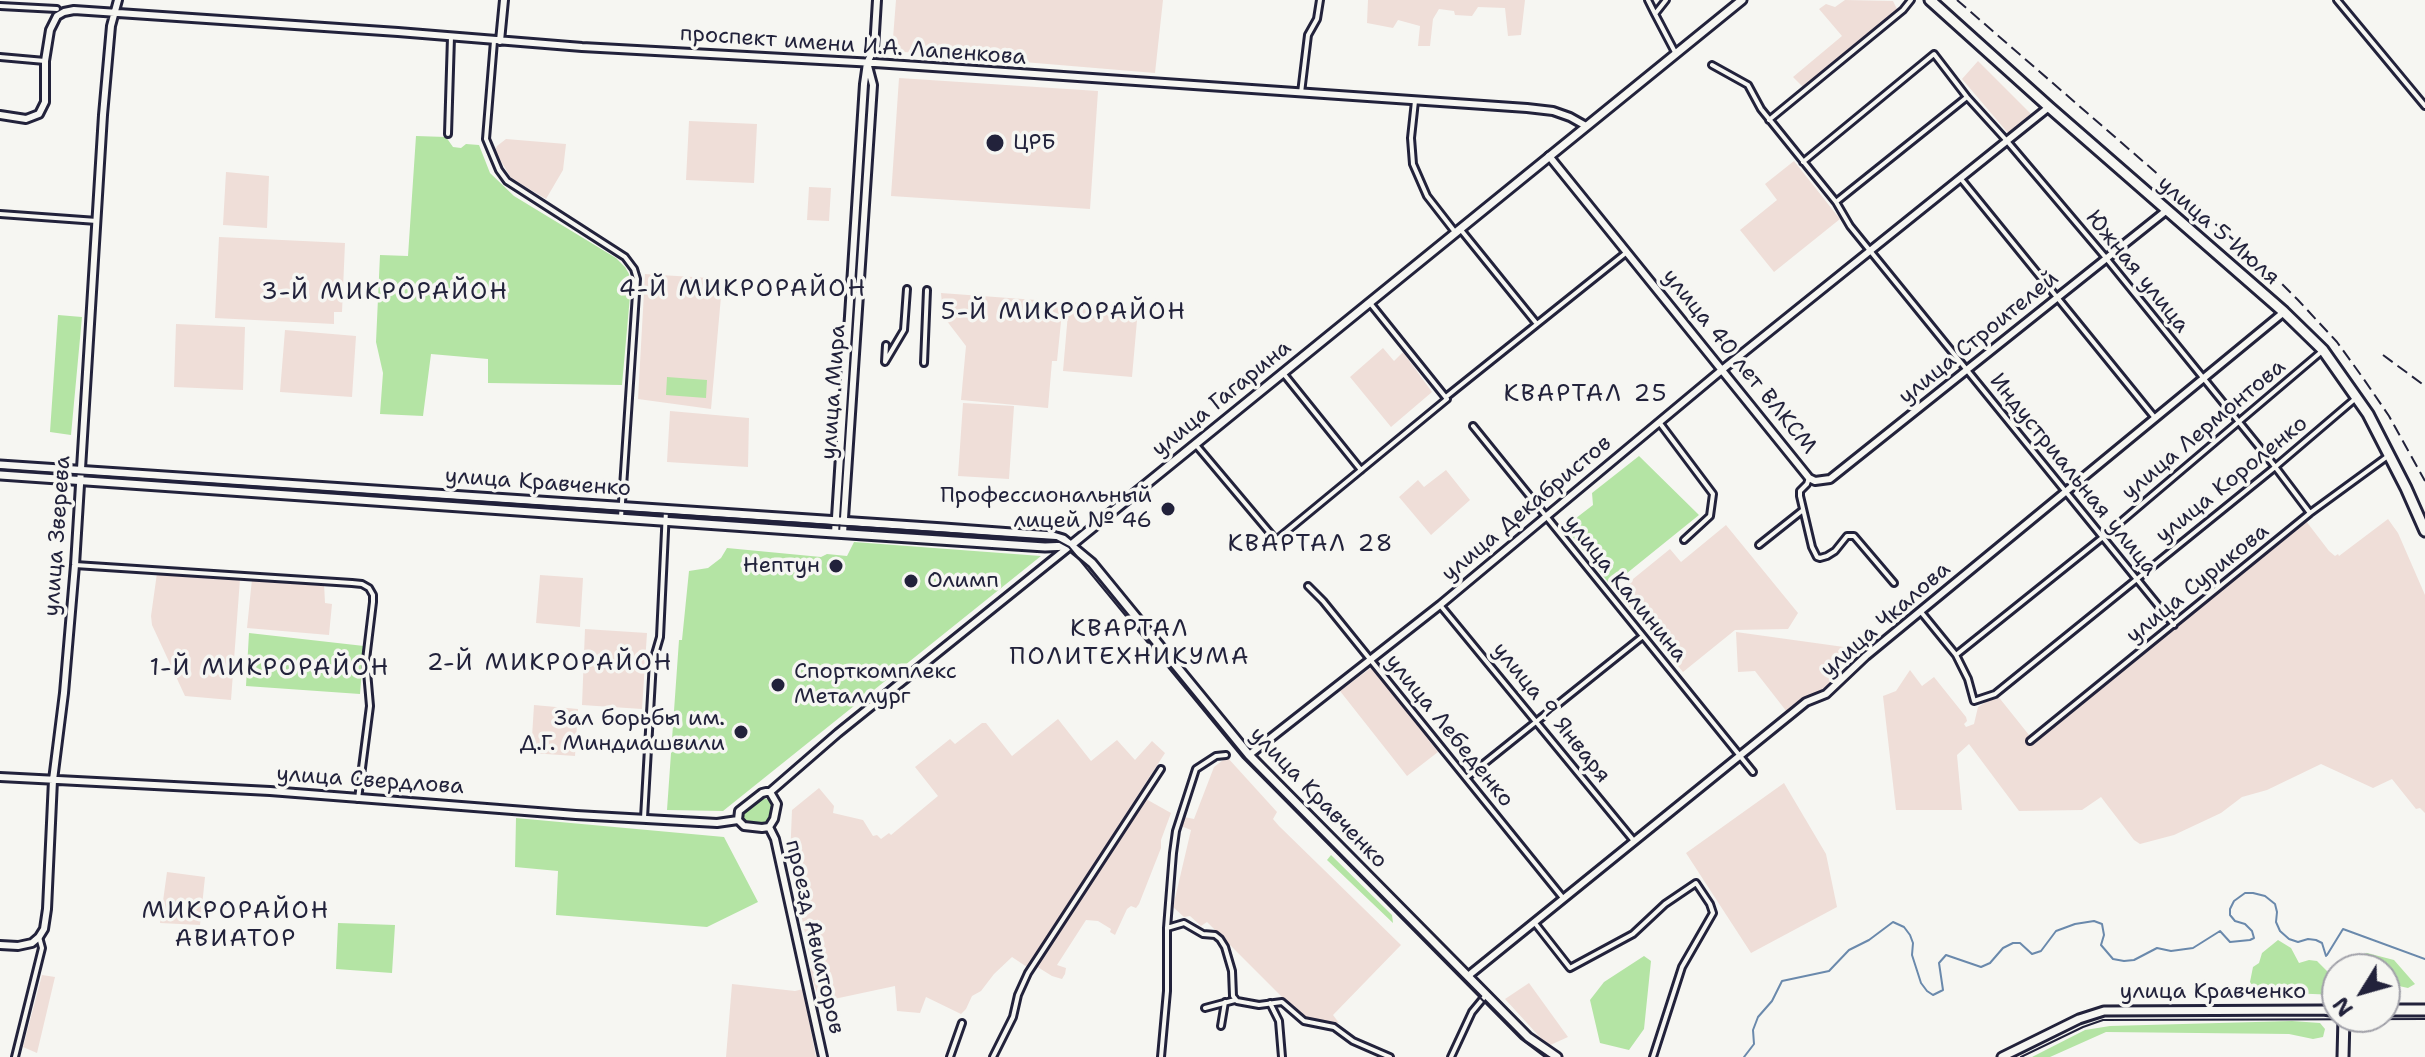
<!DOCTYPE html>
<html>
<head>
<meta charset="utf-8">
<style>
  body { margin:0 }
  #map { position:relative; width:2425px; height:1057px; overflow:hidden; background:#f6f6f2; font-family:"Shantell Sans",sans-serif }
  canvas { display:block }
  .north { position:absolute; left:2321px; top:953px; width:80px; height:80px; box-sizing:border-box; background:#f6f6f2; border:2px solid #a1a1a9; border-radius:50%; rotate:233deg; font-size:22px; font-weight:700; line-height:32px; text-align:center; color:#22223b }
  .north::after { content:''; display:block; margin:auto; width:28px; height:36px; background:#22223b; clip-path:polygon(50% 0,100% 100%,50% 72%,0 100%) }
</style>
</head>
<body>
<div id="map">
<canvas width="2425" height="1057"></canvas>
<div class="north">N</div>
</div>
<script>
const g = document.querySelector('canvas').getContext('2d');
g.lineJoin = 'round';
function fillPath(path, color) {
  g.fillStyle = color;
  g.fill(path, 'evenodd');
}
function shape(rows) {
  const path = new Path2D();
  for (const r of rows) {
    path.moveTo(r[0], r[1]);
    for (let i = 2; i < r.length; i += 2) path.lineTo(r[i], r[i + 1]);
  }
  return path;
}
function stroke(path, color, width, dash) {
  g.strokeStyle = color;
  g.lineWidth = width;
  g.lineCap = dash ? 'butt' : 'round';
  g.setLineDash(dash || []);
  g.stroke(path);
}
function write(font, color, halo, rows, align = 'center') {
  g.font = font + ' "Shantell Sans",sans-serif';
  g.lineWidth = 7;
  g.setLineDash([]);
  g.textBaseline = 'middle';
  g.strokeStyle = halo;
  g.fillStyle = color;
  for (const [text, x, y, turn = 0] of rows) {
    g.save();
    g.translate(x, y);
    g.rotate((+turn || 0) * Math.PI / 180);
    g.textAlign = isNaN(turn) ? turn : align;
    if (halo) g.strokeText(text, 0, 0);
    g.fillText(text, 0, 0);
    g.restore();
  }
}
fillPath(shape([
  [896,0,1163,0,1155,73,892,51],
  [1368,0,1525,0,1521,35,1508,36,1505,8,1478,7,1472,16,1455,15,1454,11,1439,9,1433,19,1430,46,1418,46,1420,26,1398,20,1393,28,1367,23],
  [1845,0,1893,1,1898,11,1803,87,1793,77,1842,36,1819,9,1826,4,1835,7],
  [1978,61,2031,114,2008,133,1962,79],
  [899,78,1098,91,1090,209,891,196],
  [689,121,757,124,754,183,686,180],
  [506,139,566,144,563,170,546,199,511,178,495,151,497,146],
  [1794,161,1840,219,1774,272,1740,230,1777,200,1765,184],
  [226,172,269,176,267,228,223,225],
  [809,187,831,188,829,221,807,220],
  [219,237,345,243,342,312,334,312,334,324,215,318],
  [645,274,709,278,722,285,711,409,638,399],
  [941,293,1063,302,1057,361,1052,361,1048,408,961,400,966,346,943,316],
  [1069,302,1138,309,1132,377,1063,371],
  [176,324,245,327,243,390,174,387],
  [285,330,356,336,352,397,280,392],
  [1383,348,1394,361,1403,352,1432,392,1391,427,1350,377],
  [963,403,1014,406,1009,479,958,476],
  [670,411,749,418,748,467,667,462],
  [1446,470,1470,500,1431,535,1399,497,1418,480,1424,487],
  [2388,519,2398,533,2425,595,2425,813,2420,808,2416,809,2392,779,2373,788,2321,764,2267,790,2242,797,2221,813,2174,835,2140,844,2134,840,2101,797,2082,810,2019,811,1969,744,1957,755,1962,810,1896,810,1883,696,1896,691,1910,670,1922,686,1934,677,1966,717,1967,721,1964,724,1966,727,1974,724,1978,707,1997,695,2033,740,2306,521,2329,551,2335,556,2338,554,2339,556],
  [1726,525,1798,613,1788,629,1735,630,1683,672,1617,592,1670,549,1681,562],
  [157,573,240,579,231,700,185,696,152,625,151,616],
  [540,575,583,578,580,627,536,623],
  [252,579,324,583,325,603,332,604,329,635,247,628],
  [585,629,647,633,642,709,582,705],
  [1736,632,1844,647,1840,678,1820,695,1808,698,1787,712,1755,671,1738,672],
  [1372,667,1438,752,1407,776,1340,691],
  [534,705,578,709,575,756,531,753],
  [1058,719,1091,761,1117,740,1135,760,1152,741,1165,753,1027,967,1012,957,994,974,981,991,972,996,966,1009,961,1014,926,997,920,1013,897,1011,895,986,820,1002,809,969,812,968,790,859,792,810,819,788,834,806,833,813,863,820,873,836,877,835,881,839,889,833,891,835,938,796,915,767,950,739,955,744,982,723,986,723,1012,756],
  [1227,757,1277,812,1273,819,1279,826,1401,945,1333,1015,1339,1023,1304,1019,1207,922,1201,926,1190,916,1184,917,1173,907,1191,830,1181,826,1184,817,1194,819,1214,767],
  [1784,783,1826,854,1837,907,1751,953,1686,853],
  [1146,799,1171,813,1161,840,1161,848,1139,904,1136,908,1131,906,1127,909,1115,935,1110,932,1111,929,1098,921,1086,920,1057,965,1066,968,1065,974,1062,979,1052,976,1036,966],
  [167,872,205,877,200,925,160,923],
  [42,975,55,977,37,1053,23,1047],
  [1529,983,1568,1037,1548,1046,1505,999],
  [732,984,795,991,803,989,816,1057,726,1057]
]), '#efded8');
fillPath(shape([
  [416,136,446,137,453,147,461,148,466,144,479,145,490,173,514,196,616,258,625,267,629,274,630,296,622,385,488,383,488,359,431,354,423,416,380,414,383,373,376,342,380,255,408,256],
  [58,315,82,317,71,435,50,432],
  [667,377,707,380,706,398,666,395],
  [1639,456,1699,515,1611,586,1572,536,1567,525,1593,505,1592,493],
  [854,542,1041,556,723,811,667,810,679,640,682,640,689,571,708,568,721,558,727,548,821,557,827,554,847,556],
  [249,633,364,646,360,694,246,686],
  [763,798,770,800,774,806,770,821,763,826,747,824,744,821,744,813],
  [516,818,724,837,758,902,707,927,556,915,558,871,515,867],
  [1331,855,1392,915,1393,923,1327,860],
  [338,923,395,925,392,973,336,969],
  [2278,940,2291,948,2299,963,2309,960,2317,961,2328,972,2337,969,2337,995,2264,992,2252,985,2250,982,2253,967,2259,963,2262,953],
  [2367,953,2394,960,2415,984,2408,988,2385,983,2385,969,2338,969,2350,966,2356,957],
  [1644,956,1651,961,1644,1029,1629,1050,1600,1043,1590,1000,1604,982],
  [2292,1021,2320,1023,2325,1029,2323,1037,2313,1039,2289,1034,2106,1032,2050,1057,2032,1057,2085,1030,2110,1026]
]), '#b4e4a4');
stroke(shape([
  [2327,955,2343,929,2425,959],
  [1744,1057,1754,1044,1753,1030,1758,1017,1772,1001,1782,981,1829,971,1849,950,1869,940,1893,922,1904,927,1910,935,1913,943,1912,955,1921,983,1927,991,1933,995,1943,990,1939,963,1946,955,1981,967,1990,963,2003,948,2013,943,2020,943,2032,954,2041,951,2056,931,2075,924,2094,921,2102,924,2104,935,2101,945,2113,959,2124,961,2134,960,2157,948,2171,951,2193,948,2220,931,2230,942,2250,940,2254,938,2252,931,2245,924,2235,921,2230,915,2230,909,2234,901,2245,893,2253,893,2265,896,2275,904,2277,912,2276,922,2280,931,2289,939,2298,942,2308,939,2316,940,2322,943,2326,956]
]), '#6a89ac', 2);
const street = shape([
  [1648,0,1655,14],
  [1666,0,1655,14,1676,54],
  [2337,0,2425,106],
  [0,6,57,9],
  [494,41,486,139,499,170,507,181,625,257,634,269,637,279,621,517],
  [0,57,45,61],
  [1712,65,1748,85,1761,109,1836,202,1850,226,2174,625],
  [1301,93,1308,35,1317,19,1320,0],
  [1415,101,1411,138,1413,164,1427,196,1455,232],
  [1769,120,1903,10,1911,0],
  [448,134,451,37],
  [1803,162,1934,54,1967,97,2007,141,2106,258,2273,464,2310,513],
  [1961,179,2155,418],
  [1836,202,1967,97],
  [0,214,97,221],
  [1461,230,1537,324],
  [1370,303,1447,399],
  [886,345,885,362,904,330,907,289],
  [924,363,927,290],
  [1283,373,1361,470],
  [1446,397,1627,252],
  [1659,422,1713,494,1710,516,1684,540],
  [1473,426,1753,772],
  [1196,445,1276,540,1447,399],
  [1809,478,1807,484,1800,491,1800,496,1812,547,1817,557,1820,558,1827,556,1835,551,1847,536,1854,536,1894,583],
  [1759,545,1803,510],
  [75,565,352,583,362,584,369,588,373,595,373,602,366,660,370,706,358,799],
  [1308,586,1323,601,1563,898],
  [1440,605,1634,841],
  [1921,612,1956,655,1968,679,1974,701,1995,694,2274,468,2356,398],
  [1956,655,2103,537,2321,352],
  [2030,741,2310,513,2388,456],
  [1466,778,1643,636],
  [644,818,653,661,660,637,666,510],
  [1534,922,1570,968,1633,934,1665,904,1696,883,1710,904,1713,913,1682,967,1653,1057],
  [1167,928,1184,923,1203,934,1215,935,1220,939,1225,947,1232,971,1233,996,1237,1001,1259,1005,1282,1002,1304,1021,1334,1027,1353,1041,1390,1057],
  [1270,1003,1279,1021,1282,1057],
  [1205,1008,1235,1000],
  [1221,1026,1225,1002],
  [15,1057,42,948,39,937],
  [950,1057,962,1023],
  [993,1057,1013,1017,1018,995,1028,973,1161,769],
  [1161,1057,1167,991,1167,928,1173,853,1176,831,1196,769,1216,756,1226,755],
  [1451,1057,1472,1012,1486,995]
]);
const secondary = shape([
  [500,41,504,0],
  [0,115,26,119,39,114,45,102,45,61,50,30,57,16,64,12,74,10,398,32,582,47,875,63,1527,108,1553,111,1570,117,1586,126],
  [1549,156,1809,478,1815,481,1830,479,2167,210],
  [835,533,864,84,867,63,874,49,877,0],
  [843,533,873,85,868,66],
  [1249,755,1440,605,1723,369,2049,107],
  [0,777,270,791,576,815,717,823,738,820],
  [766,792,770,792,777,804,774,819,769,827,762,828,744,826,738,820,739,811,762,793,766,792],
  [770,792,838,733,1070,546],
  [769,827,775,839,823,1057],
  [0,945,18,946,32,943,39,937,44,929,47,909,53,780,64,693,75,565,103,115,111,26,118,0],
  [1468,976,1795,711,1806,702,1826,694,1866,656,2284,312]
]);
const primary = shape([
  [0,465,944,528,1053,536,1063,539,1092,563,1249,755,1528,1037,1557,1057],
  [0,475,819,532,1045,547,1070,546],
  [1070,546,1742,0],
  [2002,1057,2079,1019,2104,1011,2323,1010,2337,1012]
]);
const highway = shape([
  [1930,0,2049,107,2284,312,2323,350,2368,414,2406,488,2425,531],
  [2385,1010,2425,1010],
  [2343,1057,2344,1017]
]);
stroke(street, '#22223b', 10);
stroke(secondary, '#22223b', 12);
stroke(primary, '#22223b', 13);
stroke(highway, '#22223b', 15);
stroke(street, '#f6f6f2', 4);
stroke(secondary, '#f6f6f2', 6);
stroke(primary, '#f6f6f2', 7);
stroke(highway, '#f6f6f2', 9);
stroke(shape([
  [0,469,1056,540,1069,547,1074,553,1243,758,1521,1039,1545,1057],
  [2021,1057,2083,1027,2103,1020,2425,1019]
]), '#22223b', 2);
stroke(shape([
  [1957,0,2266,268,2298,300,2337,342,2363,378,2389,416,2425,481],
  [2383,355,2425,386]
]), '#22223b', 2, [12, 6]);
for (const [x, y, r, color] of [
  [995,143,10,"#22223b"],
  [1168,509,8,"#22223b"],
  [836,566,8,"#22223b"],
  [911,581,8,"#22223b"],
  [778,685,8,"#22223b"],
  [741,732,8,"#22223b"]
]) {
  const dot = new Path2D();
  dot.arc(x, y, r, 0, 2 * Math.PI);
  g.fillStyle = color;
  g.fill(dot);
  stroke(dot, '#f6f6f2', 3);
}
write('22px', '#22223b', '#f6f6f2', [
  ["проспект имени И.А. Лапенкова",853,46,4],
  ["улица 5 Июля",2218,231,41],
  ["Южная улица",2137,272,51],
  ["улица Строителей",1979,338,-39],
  ["улица 40 лет ВЛКСМ",1739,362,51],
  ["улица Мира",834,392,-86],
  ["улица Гагарина",1222,399,-39],
  ["улица Лермонтова",2204,430,-40],
  ["Индустриальная улица",2073,475,51],
  ["улица Короленко",2232,480,-39],
  ["улица Кравченко",538,483,4],
  ["улица Декабристов",1527,509,-40],
  ["улица Зверева",58,536,-86],
  ["улица Сурикова",2198,584,-39],
  ["улица Калинина",1625,589,51],
  ["улица Чкалова",1886,620,-41],
  ["улица 9 Января",1551,713,51],
  ["улица Лебеденко",1449,731,51],
  ["улица Свердлова",370,781,4],
  ["улица Кравченко",1318,798,46],
  ["проезд Авиаторов",814,937,77],
  ["улица Кравченко",2213,992]
]);
write('22px', '#22223b', '#f6f6f2', [
  ["ЦРБ",1013,143],
  ["Профессиональный",1152,496,"right"],
  ["лицей № 46",1152,521,"right"],
  ["Нептун",820,566,"right"],
  ["Олимп",927,581],
  ["Спорткомплекс",794,672],
  ["Металлург",794,697],
  ["Зал борьбы им.",725,719,"right"],
  ["Д.Г. Миндиашвили",725,744,"right"]
], 'left');
g.letterSpacing = '2px';
write('24px', '#22223b', '#f6f6f2', [
  ["4-Й МИКРОРАЙОН",743,290],
  ["3-Й МИКРОРАЙОН",385,293],
  ["5-Й МИКРОРАЙОН",1064,313],
  ["КВАРТАЛ 25",1586,395],
  ["КВАРТАЛ 28",1311,545],
  ["КВАРТАЛ",1130,630],
  ["ПОЛИТЕХНИКУМА",1130,658],
  ["2-Й МИКРОРАЙОН",550,664],
  ["1-Й МИКРОРАЙОН",270,669],
  ["МИКРОРАЙОН",236,912],
  ["АВИАТОР",236,940]
]);
g.letterSpacing = '0px';
</script>
</body>
</html>
